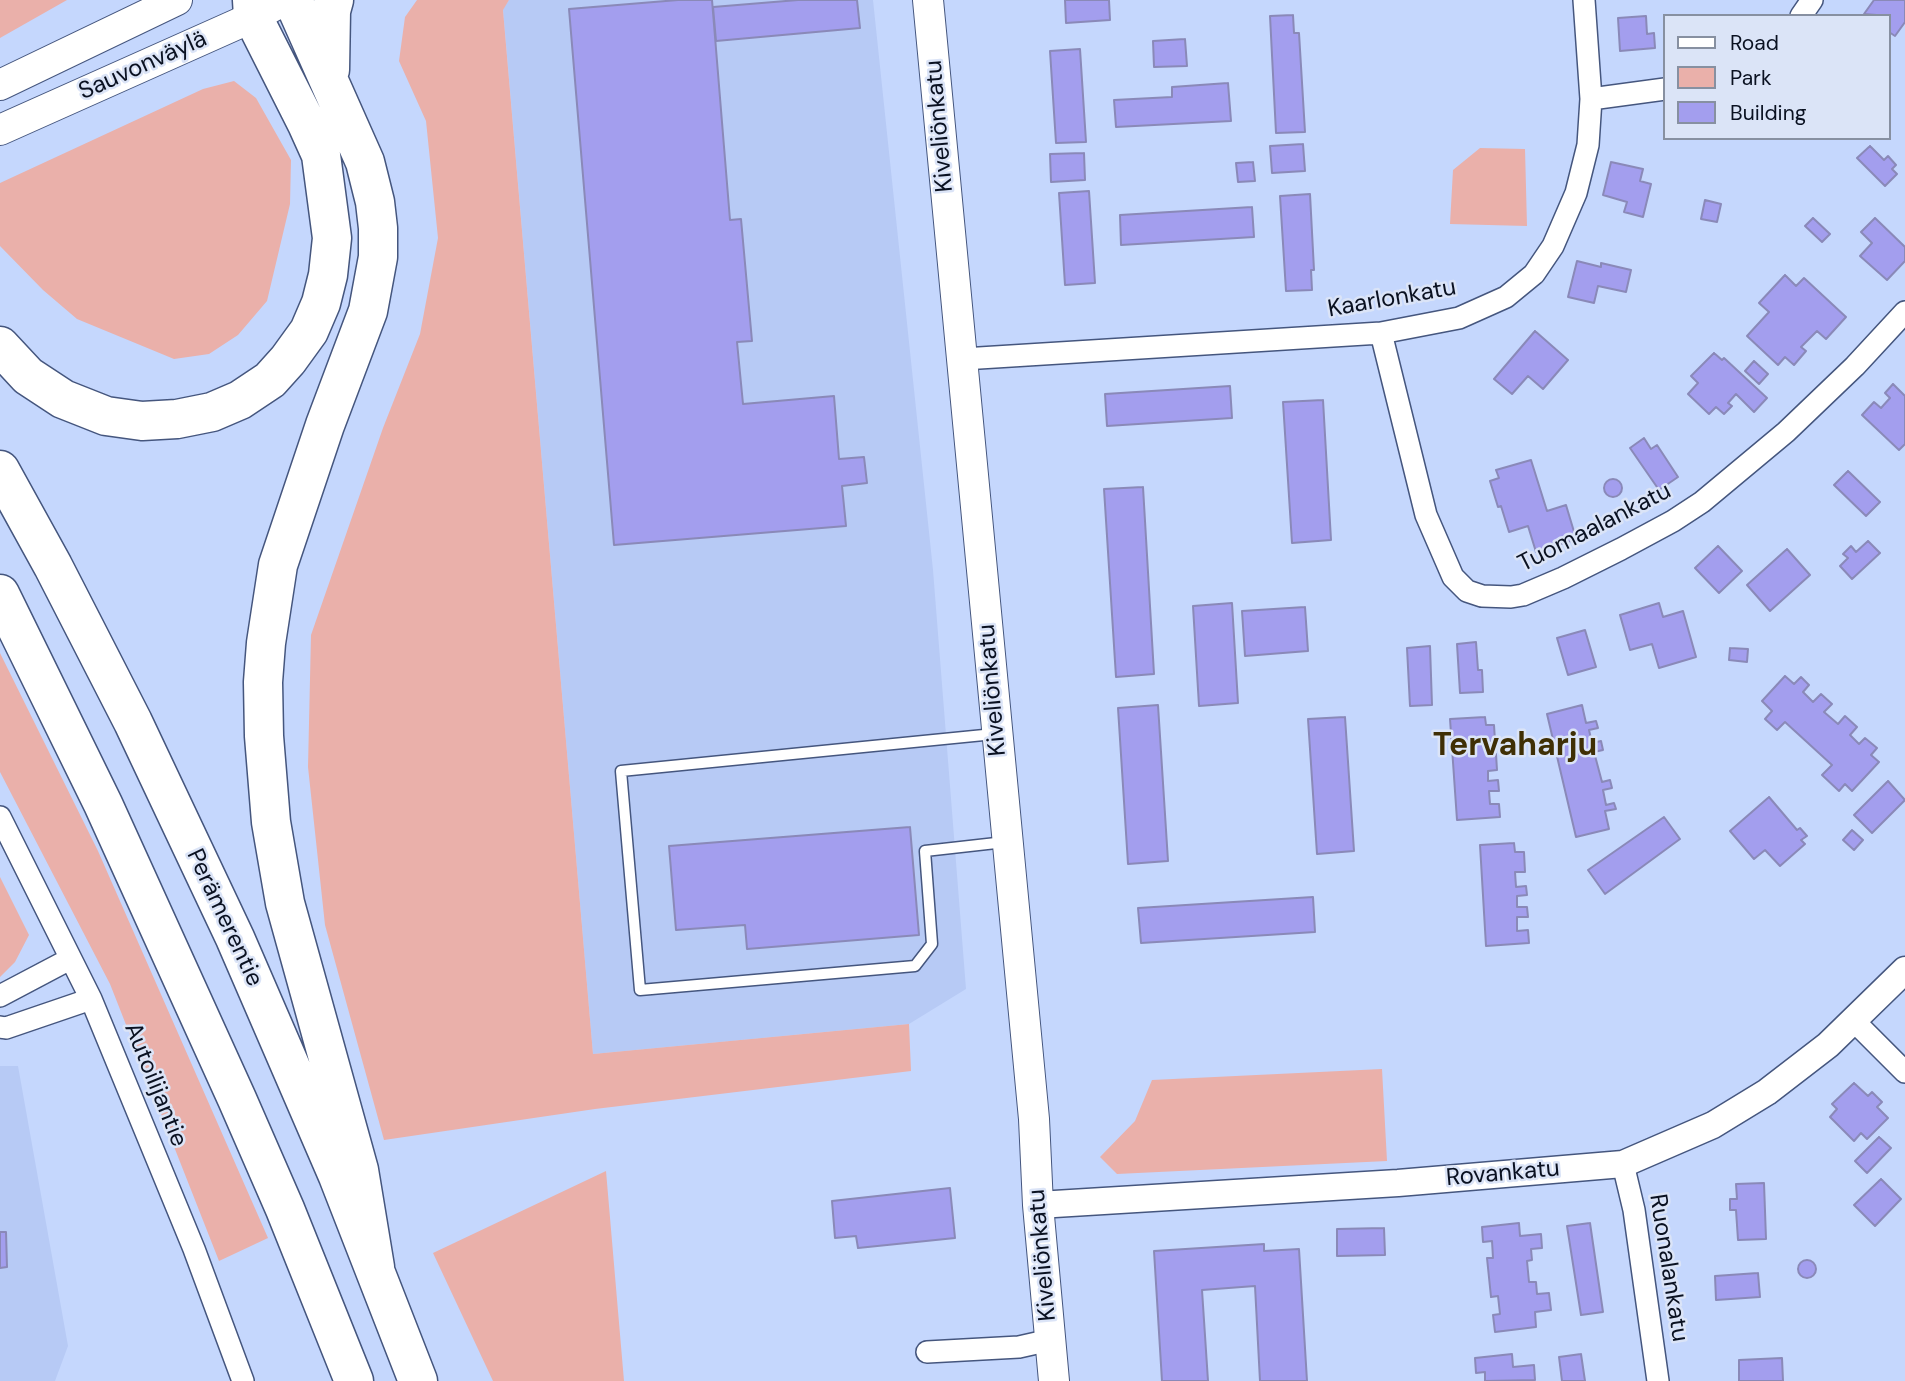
<!DOCTYPE html>
<html>
<head>
<meta charset="utf-8">
<style>
  body { margin:0 }
  #map { position:relative; width:1905px; height:1381px; overflow:hidden; background:#c5d7fd; font-family:"DM Sans",sans-serif }
  canvas { display:block }
  .legend { position:absolute; left:1663px; top:14px; width:228px; height:126px; box-sizing:border-box; background:#dbe4f7; border:2px solid #8790a1; margin:0; padding:9px 12px; list-style:none; font-size:21px; color:#0a1121 }
  .legend li { display:flex; align-items:center; gap:14px; height:35px }
  .legend b { width:35px; border:2px solid #8790a1 }
</style>
</head>
<body>
<div id="map">
<canvas width="1905" height="1381"></canvas>
<ul class="legend">
<li><b style="height:9px;background:#fff"></b>Road</li>
<li><b style="height:19px;background:#eab0aa"></b>Park</li>
<li><b style="height:19px;background:#a39eee"></b>Building</li>
</ul>
</div>
<script>
const g = document.querySelector('canvas').getContext('2d');
g.lineJoin = 'round';
function fillPath(path, color) {
  g.fillStyle = color;
  g.fill(path, 'evenodd');
}
function shape(rows) {
  const path = new Path2D();
  for (const r of rows) {
    if (r.length === 3) {
      path.moveTo(r[0] + r[2], r[1]);
      path.arc(r[0], r[1], r[2], 0, 2 * Math.PI);
      continue;
    }
    path.moveTo(r[0], r[1]);
    for (let i = 2; i < r.length; i += 2) path.lineTo(r[i], r[i + 1]);
  }
  return path;
}
function stroke(path, color, width, dash) {
  g.strokeStyle = color;
  g.lineWidth = width;
  g.lineCap = dash ? 'butt' : 'round';
  g.setLineDash(dash || []);
  g.stroke(path);
}
function write(font, color, halo, rows, align = 'center') {
  g.font = font + ' "DM Sans",sans-serif';
  g.lineWidth = 5;
  g.setLineDash([]);
  g.textBaseline = 'middle';
  g.strokeStyle = halo;
  g.fillStyle = color;
  for (const [text, x, y, turn = 0] of rows) {
    g.save();
    g.translate(x, y);
    g.rotate((+turn || 0) * Math.PI / 180);
    g.textAlign = isNaN(turn) ? turn : align;
    if (halo) g.strokeText(text, 0, 0);
    g.fillText(text, 0, 0);
    g.restore();
  }
}
fillPath(shape([
  [509,0,873,0,933,570,966,989,909,1024,593,1054,503,9],
  [0,1066,18,1066,68,1346,55,1381,0,1381]
]), '#b7caf5');
fillPath(shape([
  [0,0,67,0,0,38],
  [417,0,509,0,503,10,593,1054,909,1024,911,1071,595,1109,384,1140,325,925,308,767,311,635,383,428,420,334,438,238,426,121,399,61,405,17],
  [234,81,256,98,291,160,290,204,267,301,238,335,209,354,174,359,77,319,43,290,0,246,0,183,203,89],
  [1480,148,1525,149,1527,226,1450,224,1453,170],
  [0,653,98,851,268,1238,219,1261,110,984,0,772],
  [0,877,29,935,15,962,0,977],
  [1382,1069,1387,1161,1117,1174,1100,1157,1135,1121,1152,1080],
  [606,1171,624,1381,493,1381,433,1253]
]), '#eab0aa');
const building = shape([
  [678,0,712,0,730,220,741,219,752,341,737,342,743,404,834,396,839,459,864,457,867,483,842,486,846,526,614,545,569,9,678,0],
  [798,0,857,0,860,28,716,41,713,7,798,0],
  [1065,0,1109,0,1110,20,1066,23,1065,0],
  [1874,0,1905,0,1905,22,1895,36,1889,32,1889,16,1864,14,1874,0],
  [1293,15,1294,33,1299,33,1305,132,1276,133,1270,16,1293,15],
  [1646,16,1647,34,1654,33,1655,48,1620,51,1618,18,1646,16],
  [1185,39,1187,66,1154,67,1153,41,1185,39],
  [1080,49,1086,142,1056,143,1050,51,1080,49],
  [1228,83,1231,121,1116,127,1114,100,1172,97,1172,87,1228,83],
  [1303,144,1305,171,1272,173,1270,146,1303,144],
  [1870,146,1884,160,1888,156,1896,165,1892,169,1897,174,1885,186,1857,158,1870,146],
  [1084,153,1085,180,1051,182,1050,154,1084,153],
  [1253,162,1255,181,1238,182,1236,163,1253,162],
  [1611,162,1643,169,1640,181,1651,184,1643,217,1624,212,1627,202,1603,195,1611,162],
  [1089,191,1095,283,1065,285,1059,193,1089,191],
  [1310,194,1314,270,1311,270,1312,290,1286,291,1280,196,1310,194],
  [1705,200,1721,204,1717,222,1701,219,1705,200],
  [1252,207,1254,237,1121,245,1120,215,1252,207],
  [1813,218,1830,234,1822,242,1805,226,1813,218],
  [1875,218,1905,247,1905,261,1887,280,1860,256,1872,243,1861,232,1875,218],
  [1577,261,1601,267,1601,263,1631,270,1626,292,1598,286,1594,303,1568,297,1577,261],
  [1785,275,1796,286,1804,278,1846,317,1826,339,1817,331,1801,347,1806,351,1794,365,1785,357,1778,365,1747,336,1769,312,1759,303,1785,275],
  [1535,331,1568,360,1543,389,1528,376,1512,394,1494,379,1535,331],
  [1714,353,1722,360,1724,358,1767,398,1754,412,1736,394,1728,403,1732,406,1724,414,1716,407,1709,414,1688,394,1698,383,1691,376,1714,353],
  [1754,361,1768,374,1759,384,1745,371,1754,361],
  [1893,384,1905,396,1905,444,1899,450,1862,415,1874,402,1881,408,1890,398,1885,393,1893,384],
  [1230,386,1232,418,1107,426,1105,394,1230,386],
  [1323,400,1331,540,1292,543,1283,402,1323,400],
  [1644,438,1651,449,1657,445,1678,477,1659,490,1630,448,1644,438],
  [1531,460,1547,511,1566,505,1575,535,1569,537,1571,541,1536,552,1528,526,1509,532,1501,506,1498,507,1490,481,1499,478,1496,470,1531,460],
  [1848,471,1880,502,1866,516,1834,485,1848,471],
  [1613,488,9],
  [1143,487,1154,674,1116,677,1104,489,1143,487],
  [1868,541,1880,553,1852,579,1840,566,1848,558,1843,554,1851,546,1856,552,1868,541],
  [1718,546,1742,571,1719,593,1695,568,1718,546],
  [1787,549,1810,575,1770,611,1747,585,1787,549],
  [1232,603,1238,703,1199,706,1193,606,1232,603],
  [1659,603,1663,617,1683,611,1696,657,1659,668,1652,644,1630,650,1620,615,1659,603],
  [1305,607,1308,651,1245,656,1242,611,1305,607],
  [1585,630,1596,667,1568,675,1557,638,1585,630],
  [1476,642,1478,670,1482,670,1483,692,1460,693,1457,644,1476,642],
  [1430,646,1432,705,1410,706,1407,648,1430,646],
  [1730,648,1748,649,1747,662,1729,660,1730,648],
  [1785,676,1794,684,1801,677,1809,685,1803,692,1813,702,1821,694,1832,704,1824,712,1838,724,1845,716,1857,727,1850,735,1859,744,1865,738,1877,748,1871,755,1879,762,1852,791,1845,784,1839,791,1822,775,1832,765,1785,722,1777,730,1765,719,1772,711,1762,701,1785,676],
  [1158,705,1168,861,1128,864,1118,708,1158,705],
  [1582,705,1586,723,1596,721,1598,728,1589,730,1592,743,1601,741,1603,750,1594,752,1602,782,1610,780,1612,788,1603,790,1606,805,1614,803,1616,809,1605,811,1609,829,1576,837,1547,714,1582,705],
  [1345,717,1354,851,1317,854,1308,719,1345,717],
  [1485,717,1486,725,1494,725,1495,741,1485,742,1486,755,1496,754,1497,770,1488,771,1488,781,1498,780,1499,791,1489,791,1490,804,1499,804,1500,817,1457,820,1450,719,1485,717],
  [1888,781,1905,800,1872,833,1854,815,1888,781],
  [1769,797,1797,830,1800,828,1807,836,1801,840,1805,844,1780,866,1765,850,1754,859,1730,831,1769,797],
  [1664,817,1680,839,1605,894,1588,870,1664,817],
  [910,827,919,935,747,949,745,925,676,930,669,846,910,827],
  [1852,830,1863,840,1854,850,1843,840,1852,830],
  [1514,843,1515,852,1524,852,1525,872,1515,872,1516,887,1526,886,1527,895,1517,896,1517,907,1527,907,1528,917,1517,917,1517,931,1528,930,1529,943,1486,946,1480,845,1514,843],
  [1313,897,1315,932,1141,943,1138,908,1313,897],
  [1854,1083,1868,1096,1872,1092,1882,1102,1877,1107,1888,1118,1867,1139,1861,1133,1854,1141,1830,1117,1837,1109,1832,1104,1854,1083],
  [1879,1137,1891,1148,1867,1173,1855,1161,1879,1137],
  [1881,1179,1901,1199,1875,1226,1854,1205,1881,1179],
  [1764,1183,1766,1239,1738,1240,1736,1210,1730,1210,1730,1199,1737,1199,1736,1184,1764,1183],
  [950,1188,955,1238,858,1248,856,1236,835,1238,832,1201,950,1188],
  [1519,1223,1520,1236,1541,1234,1542,1248,1531,1249,1532,1260,1527,1261,1529,1282,1536,1282,1537,1294,1549,1293,1551,1310,1535,1312,1536,1327,1495,1332,1493,1315,1500,1314,1498,1296,1491,1297,1487,1258,1493,1258,1492,1241,1483,1242,1482,1227,1519,1223],
  [1590,1223,1603,1312,1581,1315,1567,1226,1590,1223],
  [1384,1228,1385,1255,1337,1256,1337,1229,1384,1228],
  [0,1232,6,1232,7,1267,0,1268,0,1232],
  [1264,1244,1264,1251,1299,1249,1307,1381,1260,1381,1255,1286,1202,1290,1208,1381,1162,1381,1154,1251,1264,1244],
  [1807,1269,9],
  [1758,1273,1760,1297,1716,1300,1715,1276,1758,1273],
  [1512,1354,1513,1367,1534,1365,1535,1380,1485,1381,1485,1372,1476,1373,1475,1358,1512,1354],
  [1581,1354,1585,1381,1562,1381,1559,1357,1581,1354],
  [1782,1358,1783,1381,1739,1381,1739,1360,1782,1358]
]);
fillPath(building, '#a39eee');
stroke(building, '#8a89b8', 2);
const service = shape([
  [994,734,621,771,640,990,915,966,932,944,925,851,1005,842]
]);
const minor = shape([
  [1801,16,1812,0],
  [1591,99,1665,89],
  [1381,333,1426,515,1453,577,1467,591,1482,596,1511,597,1523,595,1563,578,1621,549,1673,521,1702,502,1786,432,1855,366,1905,312],
  [963,359,1381,333,1459,318,1506,297,1534,274,1553,246,1576,193,1588,145,1591,99,1584,0],
  [0,817,91,999,194,1249,243,1381],
  [0,996,70,959],
  [1854,1021,1905,1072],
  [0,1027,6,1028,91,999],
  [1623,1164,1634,1210,1658,1381],
  [927,1352,1019,1347,1050,1340]
]);
const tertiary = shape([
  [1038,1205,1398,1183,1623,1164,1713,1125,1767,1092,1828,1045,1905,970]
]);
const secondary = shape([
  [928,0,1034,1119,1038,1205,1054,1381],
  [0,85,177,0],
  [0,130,253,17,285,0]
]);
const motorway = shape([
  [293,0,365,162,375,202,378,228,378,257,368,311,325,425,278,565,266,643,263,682,264,736,271,822,285,903,359,1170,375,1267],
  [330,70,331,11,334,0],
  [0,346,28,376,63,399,106,416,142,421,177,419,212,412,240,400,270,380,288,360,309,331,321,303,328,275,332,238,321,155,307,124,253,17,252,0],
  [0,470,53,566,133,722,235,938,338,1176,418,1381],
  [0,594,103,804,237,1099,285,1209,354,1381]
]);
stroke(service, '#45567e', 13);
stroke(minor, '#45567e', 24);
stroke(tertiary, '#45567e', 29);
stroke(secondary, '#45567e', 32);
stroke(motorway, '#45567e', 41);
stroke(service, '#fff', 10);
stroke(minor, '#fff', 21);
stroke(tertiary, '#fff', 26);
stroke(secondary, '#fff', 30);
stroke(motorway, '#fff', 38);
write('24px', '#0a1121', '#dbe4f7', [
  ["Sauvonväylä",143,66,-24],
  ["Kiveliönkatu",940,126,-95],
  ["Kaarlonkatu",1392,299,-10],
  ["Tuomaalankatu",1595,528,-27],
  ["Kiveliönkatu",993,690,-95],
  ["Perämerentie",224,918,65],
  ["Autoilijantie",155,1085,68],
  ["Rovankatu",1503,1174,-5],
  ["Kiveliönkatu",1043,1255,-95],
  ["Ruonalankatu",1668,1268,81]
]);
write('bold 32px', '#3f2f05', '#dbe4f7', [
  ["Tervaharju",1515,747]
]);
</script>
</body>
</html>
